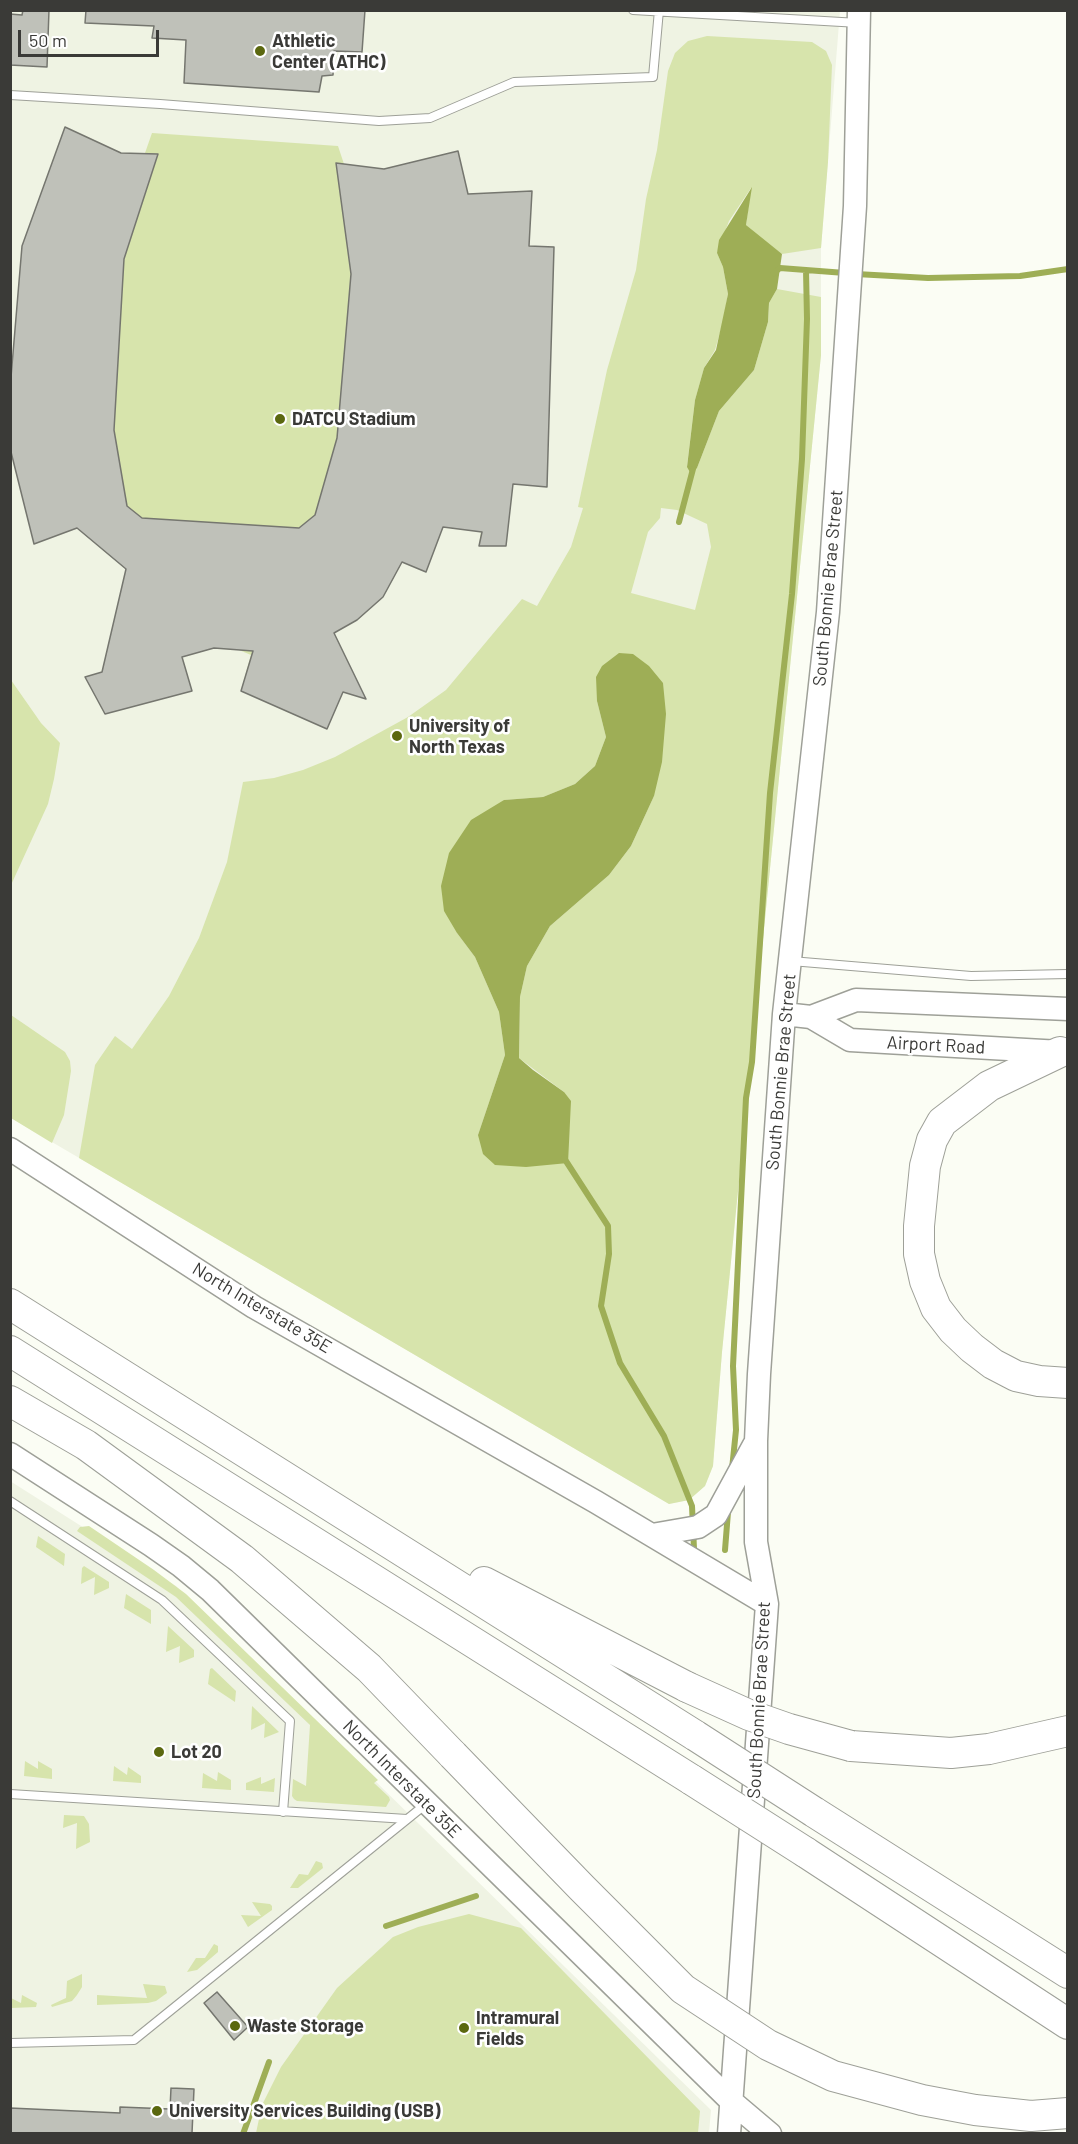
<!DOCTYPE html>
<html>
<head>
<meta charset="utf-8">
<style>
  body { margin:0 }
  #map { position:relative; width:1078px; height:2144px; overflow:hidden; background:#fbfdf4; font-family:Barlow,sans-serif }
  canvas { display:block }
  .frame { position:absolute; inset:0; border:12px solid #3a3a37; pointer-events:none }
  .scale { position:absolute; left:18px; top:30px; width:141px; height:27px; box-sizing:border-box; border:3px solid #3a3a37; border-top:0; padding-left:8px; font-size:18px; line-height:21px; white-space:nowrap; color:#3a3a37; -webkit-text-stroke:4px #fff; paint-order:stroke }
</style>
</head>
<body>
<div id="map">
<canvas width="1078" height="2144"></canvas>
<div class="frame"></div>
<div class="scale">50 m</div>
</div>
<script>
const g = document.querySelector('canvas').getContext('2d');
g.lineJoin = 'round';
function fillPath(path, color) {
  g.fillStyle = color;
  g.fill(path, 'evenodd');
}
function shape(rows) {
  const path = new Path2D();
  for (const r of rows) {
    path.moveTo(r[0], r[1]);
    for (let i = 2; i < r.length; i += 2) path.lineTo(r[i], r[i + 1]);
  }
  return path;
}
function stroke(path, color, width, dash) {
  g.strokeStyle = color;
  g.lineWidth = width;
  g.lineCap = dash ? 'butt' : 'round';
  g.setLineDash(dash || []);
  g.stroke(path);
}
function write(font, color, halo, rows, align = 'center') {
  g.font = font + ' Barlow,sans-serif';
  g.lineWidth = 5;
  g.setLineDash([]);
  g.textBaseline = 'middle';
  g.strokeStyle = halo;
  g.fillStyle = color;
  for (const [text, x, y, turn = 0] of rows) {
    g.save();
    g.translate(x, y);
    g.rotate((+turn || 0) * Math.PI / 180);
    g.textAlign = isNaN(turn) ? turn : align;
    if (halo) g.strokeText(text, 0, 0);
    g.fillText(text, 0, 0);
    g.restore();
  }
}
fillPath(shape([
  [11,11,840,11,821,248,821,355,722,1352,713,1466,705,1486,689,1500,669,1504,11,1118],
  [10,1481,176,1586,711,2110,709,2133,11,2133]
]), '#eff3e3');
fillPath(shape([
  [707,36,812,42,826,51,832,65,828,162,821,248,782,254,762,239,746,225,751,188,729,221,717,253,723,267,728,294,723,322,715,350,704,368,695,400,687,466,697,468,719,411,754,370,768,322,769,303,777,289,821,297,821,355,722,1352,713,1466,705,1486,689,1500,669,1504,79,1158,95,1065,115,1036,132,1049,169,996,199,938,227,862,243,782,274,778,303,770,335,757,408,717,446,690,522,599,537,606,571,547,583,508,578,507,607,370,636,270,646,199,657,150,668,71,675,53,688,41],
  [661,508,677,510,707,524,711,547,695,610,631,593,648,532,660,518],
  [597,701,654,796,631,846,609,875,550,926,527,966,520,997,519,1058,564,1092,478,1135,505,1055,499,1012,475,957,457,933,504,800,543,797,575,784,595,766,606,737],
  [65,127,121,153,145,153,152,133,338,146,344,164,384,169,458,151,469,201,481,194,532,191,529,246,554,247,547,487,513,484,506,546,479,546,481,532,443,527,426,572,402,562,383,597,357,620,334,633,366,699,343,692,327,729,241,691,251,655,239,650,214,648,182,657,192,691,105,714,85,677,102,672,126,569,77,528,34,544,11,448],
  [11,680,41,723,60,743,54,779,48,804,11,885],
  [11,1015,65,1052,70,1061,71,1071,64,1115,52,1143,11,1118],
  [89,1526,154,1570,186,1594,378,1780,374,1783,389,1797,390,1800,386,1807,297,1801,294,1799,292,1796,293,1779,306,1786,310,1725,176,1597,77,1531,80,1527],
  [38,1536,65,1554,64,1566,36,1547],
  [84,1566,109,1582,109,1588,94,1595,95,1577,81,1584,82,1568],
  [126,1594,151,1610,151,1624,124,1608],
  [168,1626,194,1650,194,1657,179,1663,180,1646,166,1652],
  [212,1668,236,1691,235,1702,208,1684,210,1669],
  [252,1706,279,1732,264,1738,265,1723,251,1730],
  [25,1761,38,1769,38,1761,52,1769,52,1779,24,1776],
  [114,1766,127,1775,128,1767,141,1776,141,1783,113,1781],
  [218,1772,231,1780,231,1790,202,1788,203,1773,217,1781],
  [261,1777,261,1784,275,1778,274,1792,246,1790,246,1783],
  [64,1815,84,1816,89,1824,90,1842,76,1849,77,1823,63,1828],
  [316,1861,322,1863,323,1868,298,1888,290,1888,299,1874,308,1875],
  [252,1902,270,1904,272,1906,272,1910,248,1927,241,1915,261,1916],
  [469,1914,521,1928,700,2111,698,2133,256,2133,262,2105,281,2067,337,1988,393,1937,418,1927],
  [214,1944,218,1946,218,1952,197,1970,187,1972,196,1958,205,1958],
  [82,1974,82,1987,77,1995,72,2001,52,2007,51,2005,66,1998,67,1981],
  [143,1984,165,1986,167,1993,156,2001,148,2003,97,2005,97,1995,147,1998],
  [22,1995,37,2003,36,2007,11,2008,11,1998,21,2003]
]), '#d7e4ac');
fillPath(shape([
  [752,187,746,225,782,254,777,289,769,303,768,322,754,370,719,411,697,468,691,474,687,467,695,400,704,368,716,350,728,294,723,267,717,253,719,240],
  [619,653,633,654,649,666,663,683,666,714,662,762,654,796,631,846,609,875,550,926,527,966,520,997,519,1058,533,1070,564,1092,571,1101,568,1163,526,1167,495,1165,483,1154,478,1135,505,1055,499,1012,475,957,457,933,444,911,441,886,449,853,471,820,504,800,543,797,575,784,595,766,606,737,597,701,596,677,602,666]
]), '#9eae56');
stroke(shape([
  [774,273,780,268,845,273],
  [856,274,928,278,1020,276,1068,269],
  [679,522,693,469],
  [564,1158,608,1226,609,1254,601,1306,620,1363,664,1436,692,1506,694,1549],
  [732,1469,736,1430,733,1366,746,1098,752,1062,770,793,792,594,802,459,807,319,806,270],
  [725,1550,728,1512],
  [386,1926,476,1896],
  [243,2134,269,2062]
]), '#9eae56', 6);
const building = shape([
  [23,10,49,10,47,67,10,65,10,14,22,15,23,10],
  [86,10,365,10,362,52,334,51,333,75,322,76,319,92,184,83,186,40,152,38,154,26,85,23,86,10],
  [65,127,121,153,158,154,124,259,114,430,127,506,142,518,299,528,315,515,337,438,351,274,336,163,384,169,458,151,468,194,532,191,529,246,554,247,547,487,513,484,506,546,479,546,482,532,443,527,426,572,402,562,383,597,357,620,334,633,366,699,343,692,327,729,241,691,253,651,214,648,182,657,192,691,105,714,85,677,102,672,126,569,77,528,34,544,10,448,10,389,22,246,65,127],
  [217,1992,248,2027,234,2040,204,2003,217,1992],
  [171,2088,194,2089,192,2133,10,2133,10,2108,120,2113,120,2107,170,2109,171,2088]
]);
fillPath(building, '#bfc1b9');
stroke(building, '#75766f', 1.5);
const lane = shape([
  [633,10,859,23],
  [10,95,160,104,379,121,430,118,514,82,653,77,659,10],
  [791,961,971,976,1068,974],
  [10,1501,162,1600,290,1721,283,1812],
  [10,1794,407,1819],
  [10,2043,134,2040,426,1804]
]);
const secondary = shape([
  [784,1014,811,1017,850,1040,1061,1052],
  [811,1017,856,1000,1068,1009],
  [10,1149,254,1307,596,1502,767,1604],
  [10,1454,151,1545,181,1566,210,1590,731,2101,770,2134],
  [652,1535,698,1527,716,1515,754,1445],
  [729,2134,767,1604,756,1542,756,1441,759,1374,784,1014,828,612,855,206,859,10]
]);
const highway = shape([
  [1060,1052,989,1086,942,1122,932,1140,925,1166,919,1226,919,1254,925,1281,936,1308,953,1330,972,1348,993,1364,1016,1376,1039,1381,1068,1383],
  [10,1304,696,1736],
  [10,1351,692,1780],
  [10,1401,86,1445,242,1559,369,1668,453,1755],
  [484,1582,687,1687],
  [851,1746,951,1753,989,1749,1068,1731],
  [814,1812,1068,1973],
  [805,1852,1068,2024]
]);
stroke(lane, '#9ea098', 10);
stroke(secondary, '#9ea098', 25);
stroke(highway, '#9ea098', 32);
stroke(lane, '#fff', 8);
stroke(secondary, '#fff', 22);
stroke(highway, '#fff', 30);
const highwayBridge = shape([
  [687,1687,749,1715,789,1729,851,1746],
  [696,1736,814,1812],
  [453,1755,582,1888,683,1989,768,2045,833,2076,922,2100,975,2110,1031,2116,1068,2113],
  [692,1780,805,1852]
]);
stroke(highwayBridge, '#9ea098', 32, []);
stroke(highwayBridge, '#fff', 30);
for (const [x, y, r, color] of [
  [260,51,6,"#5b680f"],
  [280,419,6,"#5b680f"],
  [397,736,6,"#5b680f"],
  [159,1752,6,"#5b680f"],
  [235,2026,6,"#5b680f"],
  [464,2028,6,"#5b680f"],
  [157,2111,6,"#5b680f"]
]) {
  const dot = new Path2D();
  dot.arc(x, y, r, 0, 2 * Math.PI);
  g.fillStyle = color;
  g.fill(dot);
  stroke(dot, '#fff', 2);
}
write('bold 18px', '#3a3a37', '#fff', [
  ["Athletic",272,41],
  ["Center (ATHC)",272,62],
  ["DATCU Stadium",292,419],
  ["University of",409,726],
  ["North Texas",409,747],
  ["Lot 20",171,1752],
  ["Intramural",476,2018],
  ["Fields",476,2039],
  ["Waste Storage",247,2026],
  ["University Services Building (USB)",169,2111]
], 'left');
write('18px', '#3a3a37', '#fff', [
  ["South Bonnie Brae Street",828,588,-85],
  ["Airport Road",936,1045,3],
  ["South Bonnie Brae Street",781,1072,-85],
  ["North Interstate 35E",262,1308,31],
  ["South Bonnie Brae Street",759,1700,-87],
  ["North Interstate 35E",402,1779,45]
]);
</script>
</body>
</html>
